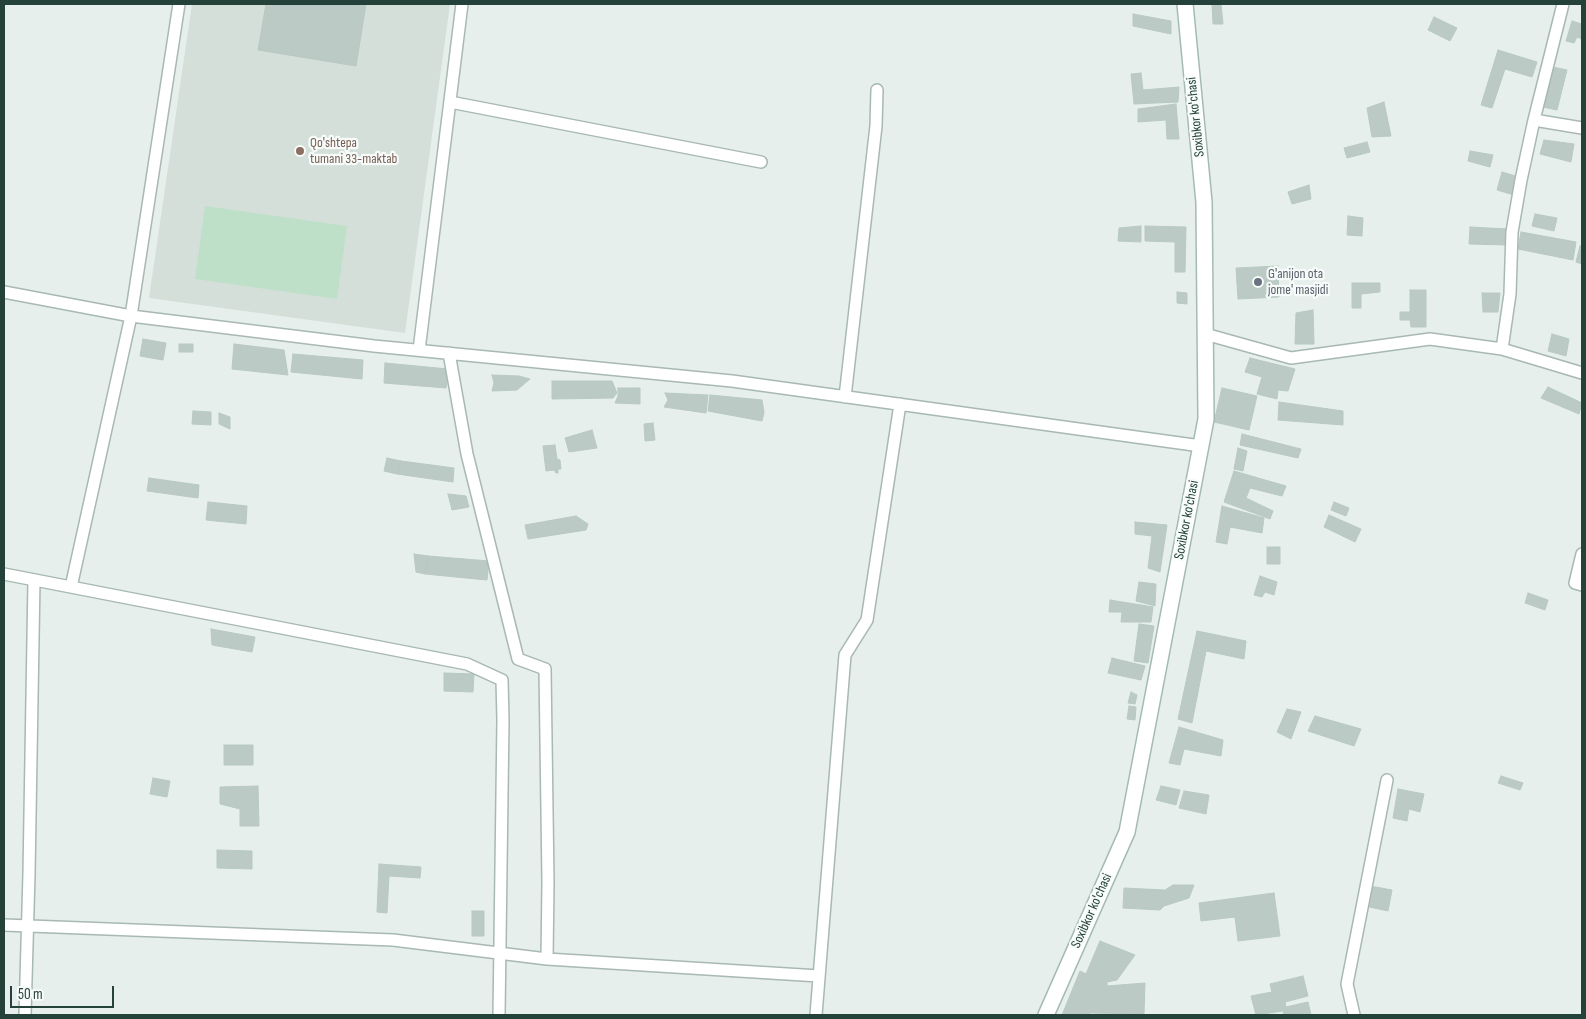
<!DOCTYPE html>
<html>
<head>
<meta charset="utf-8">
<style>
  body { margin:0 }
  #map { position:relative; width:1586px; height:1019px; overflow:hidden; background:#e6efeb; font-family:"Sofia Sans Condensed",sans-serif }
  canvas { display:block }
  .frame { position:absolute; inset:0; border:5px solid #24423a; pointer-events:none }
  .scale { position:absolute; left:10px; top:986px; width:104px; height:22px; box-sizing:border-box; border:2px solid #24423a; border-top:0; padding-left:6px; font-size:15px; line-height:18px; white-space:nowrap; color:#24423a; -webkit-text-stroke:4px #f7fbf9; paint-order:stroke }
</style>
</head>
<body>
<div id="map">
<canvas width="1586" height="1019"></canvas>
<div class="frame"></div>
<div class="scale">50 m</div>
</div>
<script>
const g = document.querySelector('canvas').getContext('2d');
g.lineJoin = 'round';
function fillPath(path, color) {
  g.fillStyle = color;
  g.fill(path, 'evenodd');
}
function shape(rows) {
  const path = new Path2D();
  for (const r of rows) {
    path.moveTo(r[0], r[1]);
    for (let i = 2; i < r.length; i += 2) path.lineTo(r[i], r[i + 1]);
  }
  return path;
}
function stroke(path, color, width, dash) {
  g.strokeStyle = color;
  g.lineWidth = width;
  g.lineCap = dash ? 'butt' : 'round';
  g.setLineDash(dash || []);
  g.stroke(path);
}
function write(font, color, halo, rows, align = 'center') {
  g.font = font + ' "Sofia Sans Condensed",sans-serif';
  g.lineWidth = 4.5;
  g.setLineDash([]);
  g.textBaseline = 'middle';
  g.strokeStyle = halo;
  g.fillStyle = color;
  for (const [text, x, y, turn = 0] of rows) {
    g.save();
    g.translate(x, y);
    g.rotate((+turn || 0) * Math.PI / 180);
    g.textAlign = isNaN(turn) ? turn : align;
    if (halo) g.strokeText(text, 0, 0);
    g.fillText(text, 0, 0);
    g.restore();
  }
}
fillPath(shape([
  [192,4,450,4,405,333,149,298]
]), '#d4dfda');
fillPath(shape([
  [205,206,347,226,337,299,195,279]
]), '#bfe0c8');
const building = shape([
  [266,4,366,4,356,66,258,50,266,4],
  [1212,4,1221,4,1223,24,1213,24,1212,4],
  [1133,14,1171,21,1171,34,1133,26,1133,14],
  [1434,17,1457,28,1450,41,1428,30,1434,17],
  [1572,21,1582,24,1582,39,1577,37,1574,43,1566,41,1572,21],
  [1498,50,1537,62,1532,77,1505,69,1492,108,1481,105,1498,50],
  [1553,67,1567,70,1557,110,1543,107,1553,67],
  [1141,73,1143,90,1179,87,1178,102,1134,104,1131,74,1141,73],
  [1384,102,1391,136,1372,137,1367,108,1384,102],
  [1176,104,1179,139,1167,139,1166,120,1138,122,1138,109,1176,104],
  [1544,140,1574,144,1571,162,1540,154,1544,140],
  [1367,142,1370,152,1347,158,1344,148,1367,142],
  [1470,151,1493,155,1490,167,1468,161,1470,151],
  [1502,172,1519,177,1514,195,1497,190,1502,172],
  [1309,185,1311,199,1292,204,1288,192,1309,185],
  [1535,214,1557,218,1554,231,1532,226,1535,214],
  [1348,216,1363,218,1362,236,1347,235,1348,216],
  [1141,226,1141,242,1118,241,1119,228,1141,226],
  [1145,226,1186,227,1185,272,1175,272,1175,242,1145,241,1145,226],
  [1470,227,1507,229,1507,245,1469,244,1470,227],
  [1521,232,1576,242,1573,260,1518,249,1521,232],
  [1580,246,1582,246,1582,264,1576,262,1580,246],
  [1278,266,1279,297,1238,299,1236,268,1278,266],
  [1352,283,1380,283,1380,292,1361,294,1361,308,1352,308,1352,283],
  [1410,290,1426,290,1426,327,1411,327,1410,320,1400,320,1400,312,1410,312,1410,290],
  [1177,292,1187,293,1187,304,1177,303,1177,292],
  [1482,293,1500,293,1498,312,1483,312,1482,293],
  [1313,310,1314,344,1295,344,1296,313,1313,310],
  [1552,334,1569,339,1566,356,1548,351,1552,334],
  [143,339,166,343,163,360,140,356,143,339],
  [179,344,193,344,193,352,179,352,179,344],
  [234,344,284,350,288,375,232,369,234,344],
  [293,354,363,360,362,379,291,372,293,354],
  [1250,358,1295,369,1288,391,1278,390,1277,399,1257,394,1262,377,1245,372,1250,358],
  [385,363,448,369,446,388,384,383,385,363],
  [492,375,519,376,530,379,517,390,492,391,494,383,492,375],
  [552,381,612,381,617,393,613,398,552,399,552,381],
  [1548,387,1582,403,1579,414,1541,398,1548,387],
  [618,388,640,388,640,404,615,403,618,396,618,388],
  [1222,388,1257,396,1249,430,1214,422,1222,388],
  [665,393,708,395,706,413,664,407,668,400,665,393],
  [710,395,762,400,764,412,762,421,708,411,710,395],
  [1279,402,1343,411,1343,425,1278,420,1279,402],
  [193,411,211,412,211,425,192,424,193,411],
  [219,413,230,417,230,429,219,424,219,413],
  [653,423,655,440,645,441,644,424,653,423],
  [592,430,597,448,569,452,565,438,592,430],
  [1242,434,1301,449,1298,458,1240,445,1242,434],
  [555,445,557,459,560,460,561,469,558,469,558,473,556,473,554,470,546,471,543,446,555,445],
  [1238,448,1247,451,1243,471,1234,469,1238,448],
  [387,458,401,461,397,474,384,471,387,458],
  [401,461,454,468,453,482,397,474,401,461],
  [1234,471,1286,486,1282,496,1250,488,1246,498,1273,511,1270,519,1224,502,1234,471],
  [149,478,199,485,198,498,147,491,149,478],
  [448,494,466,496,469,507,452,510,448,494],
  [208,502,247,506,246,524,206,520,208,502],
  [1334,502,1349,508,1346,516,1331,510,1334,502],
  [1222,506,1264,518,1262,533,1230,527,1227,544,1216,542,1222,506],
  [1329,515,1361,529,1355,542,1324,527,1329,515],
  [576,516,588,524,586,530,528,539,525,525,576,516],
  [1135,522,1167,525,1160,572,1148,568,1152,536,1135,534,1135,522],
  [1267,547,1280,547,1280,564,1267,564,1267,547],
  [414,554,428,556,425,574,416,572,414,554],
  [428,556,489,561,487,580,425,574,428,556],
  [1260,576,1277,582,1274,595,1265,592,1262,597,1254,595,1260,576],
  [1139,582,1156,584,1155,606,1136,601,1139,582],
  [1528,593,1548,600,1545,610,1525,603,1528,593],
  [1110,600,1153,607,1151,622,1121,622,1122,612,1109,612,1110,600],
  [1139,624,1154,626,1148,663,1134,661,1139,624],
  [211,629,255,637,252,652,212,645,211,629],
  [1197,631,1246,641,1244,659,1206,651,1192,723,1178,719,1197,631],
  [1112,658,1145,666,1141,680,1108,673,1112,658],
  [444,673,474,674,473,692,444,691,444,673],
  [1131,692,1137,695,1135,704,1128,703,1131,692],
  [1129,706,1136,707,1135,720,1127,719,1129,706],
  [1287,709,1301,712,1291,739,1277,732,1287,709],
  [1315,716,1361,729,1354,746,1308,731,1315,716],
  [1179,727,1223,740,1221,756,1184,749,1180,765,1169,763,1179,727],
  [224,745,253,745,253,765,224,765,224,745],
  [1501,776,1523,783,1520,790,1498,783,1501,776],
  [153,778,170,781,167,797,150,794,153,778],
  [258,786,259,826,240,826,240,809,220,804,220,787,258,786],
  [1161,786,1180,790,1176,805,1156,800,1161,786],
  [1398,789,1424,794,1420,812,1409,809,1407,821,1393,818,1398,789],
  [1184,791,1209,795,1206,814,1179,808,1184,791],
  [217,850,252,851,252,869,217,868,217,850],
  [379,864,421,867,420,878,389,876,387,913,377,912,379,864],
  [1173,885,1194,885,1189,898,1164,906,1160,910,1123,908,1124,888,1165,890,1173,885],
  [1370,886,1392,890,1388,911,1365,906,1370,886],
  [1274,893,1280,936,1238,941,1235,917,1201,921,1199,903,1274,893],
  [472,911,484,911,484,936,472,936,472,911],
  [1100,941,1135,955,1117,980,1107,982,1107,986,1145,983,1144,1014,1090,1013,1089,1015,1062,1015,1080,971,1086,974,1100,941],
  [1303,976,1308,996,1285,1002,1286,1007,1308,1002,1311,1015,1284,1015,1283,1011,1256,1015,1251,996,1272,992,1270,984,1303,976]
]);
fillPath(building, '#bbcac4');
stroke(building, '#b8c9c2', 1);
const minor = shape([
  [450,102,761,162],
  [1534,120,1582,128],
  [4,292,131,316,374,346,732,381,1201,446],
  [1205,334,1291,358,1430,339,1502,349,1582,373],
  [1502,349,1510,294,1512,232,1521,180,1534,120,1563,4],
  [419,350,462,4],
  [449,353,467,454,518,659,545,669,548,882,547,959,819,976],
  [845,397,876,126,877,90],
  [1582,554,1575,583,1582,585],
  [4,574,467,664,502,680,503,720,499,1015],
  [71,587,131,316,179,4],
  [4,925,393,940,547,959],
  [25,1015,29,874,34,580],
  [816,1015,845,655,867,620,900,404],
  [1354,1015,1347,984,1387,780]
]);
const secondary = shape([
  [1046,1015,1127,832,1206,419,1204,202,1185,4]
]);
stroke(minor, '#a8b8b2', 14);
stroke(secondary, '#a4bbb3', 18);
stroke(minor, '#fff', 11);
stroke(secondary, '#fff', 15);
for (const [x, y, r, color] of [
  [300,151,5,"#8d6e63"],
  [1258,282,5,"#6b7280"]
]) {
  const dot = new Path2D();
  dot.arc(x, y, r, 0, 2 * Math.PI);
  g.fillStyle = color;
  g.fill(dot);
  stroke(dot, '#f7fbf9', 2);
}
write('14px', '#24423a', '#f7fbf9', [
  ["Soxibkor ko'chasi",1196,117,-96],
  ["Soxibkor ko'chasi",1187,520,-79],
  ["Soxibkor ko'chasi",1092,911,-66]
]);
write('14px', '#785e54', '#f7fbf9', [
  ["Qo'shtepa",310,143],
  ["tumani 33-maktab",310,159]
], 'left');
write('14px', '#5b616d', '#f7fbf9', [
  ["G'anijon ota",1268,274],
  ["jome' masjidi",1268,290]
], 'left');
</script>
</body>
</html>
